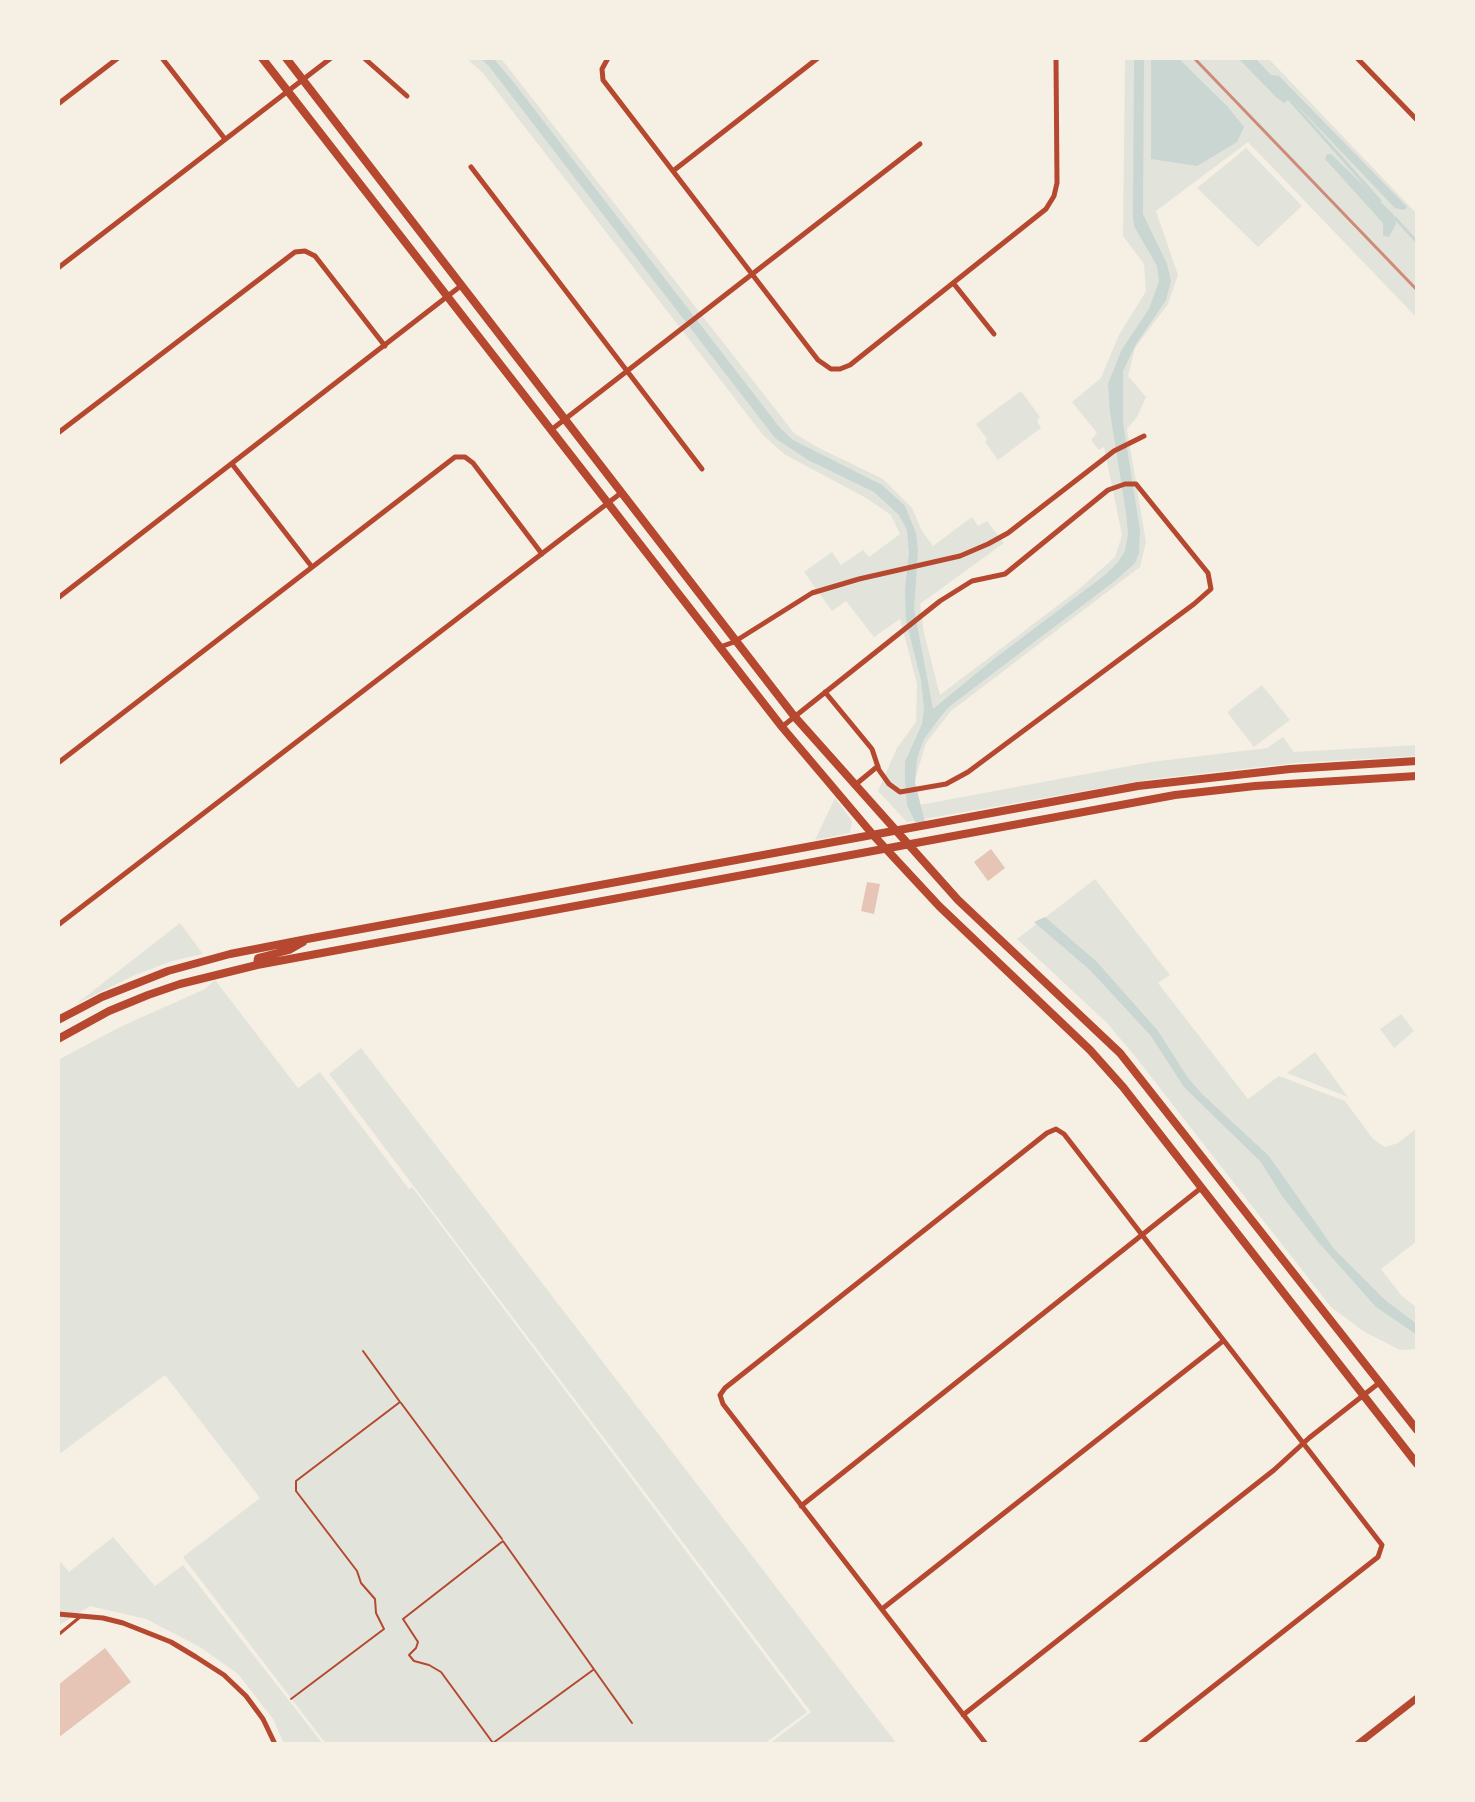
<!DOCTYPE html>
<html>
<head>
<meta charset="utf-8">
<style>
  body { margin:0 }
  #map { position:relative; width:1475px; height:1802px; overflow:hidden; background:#f6efe4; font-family:"IBM Plex Sans",sans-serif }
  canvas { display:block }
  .frame { position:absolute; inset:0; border:60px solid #f6efe4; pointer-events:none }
</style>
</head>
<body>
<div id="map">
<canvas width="1475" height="1802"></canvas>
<div class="frame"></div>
</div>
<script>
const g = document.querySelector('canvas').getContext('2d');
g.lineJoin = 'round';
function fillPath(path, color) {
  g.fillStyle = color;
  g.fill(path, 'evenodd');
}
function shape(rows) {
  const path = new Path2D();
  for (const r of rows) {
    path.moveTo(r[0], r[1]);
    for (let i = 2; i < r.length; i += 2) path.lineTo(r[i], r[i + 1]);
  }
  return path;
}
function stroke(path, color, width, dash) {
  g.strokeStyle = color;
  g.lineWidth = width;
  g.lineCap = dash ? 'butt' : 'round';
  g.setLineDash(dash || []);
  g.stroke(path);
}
fillPath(shape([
  [466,58,500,58,503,61,794,433,817,447,883,479,912,508,922,531,933,546,972,517,978,526,987,521,993,529,1004,543,920,604,924,633,940,695,1078,590,1115,557,1122,535,1104,447,1099,450,1091,440,1097,433,1072,402,1101,378,1119,335,1146,291,1144,264,1123,236,1125,58,1268,58,1417,214,1417,318,1248,142,1156,211,1178,275,1168,304,1135,348,1128,376,1146,397,1137,417,1127,429,1146,542,1140,567,951,711,926,743,914,783,919,805,1151,762,1267,748,1283,737,1294,752,1417,745,1417,756,1295,763,1153,779,907,822,878,791,897,748,916,722,917,684,900,619,874,637,846,601,832,611,804,572,832,552,841,565,863,550,869,557,900,534,891,515,866,498,784,454,763,435,483,73],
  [1246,148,1302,206,1258,247,1197,188],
  [1021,391,1040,417,1037,421,1041,428,998,460,985,442,987,439,976,424],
  [1262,685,1290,720,1254,747,1227,712],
  [835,798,852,821,850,833,815,840],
  [1095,879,1170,975,1158,983,1248,1099,1279,1076,1345,1101,1373,1139,1385,1147,1398,1143,1417,1128,1417,1241,1381,1269,1401,1295,1417,1308,1417,1349,1400,1350,1363,1331,1331,1307,1134,1055,1107,1023,1017,939],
  [180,923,203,954,172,961,133,976,76,1004],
  [215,980,298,1088,320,1072,409,1189,412,1187,807,1712,764,1744,326,1744,183,1557,260,1498,165,1375,58,1455,58,1060,122,1026,205,989],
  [1401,1014,1414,1031,1394,1048,1380,1029],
  [361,1048,897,1744,769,1744,811,1712,329,1074],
  [1315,1052,1348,1097,1287,1073],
  [113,1537,155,1586,183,1565,323,1744,284,1744,273,1719,238,1674,200,1647,146,1619,90,1606,58,1626,58,1559,69,1572]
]), '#e2e4dc');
fillPath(shape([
  [480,58,493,58,511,79,780,428,793,440,882,485,905,506,916,533,918,550,914,609,933,709,994,659,1105,575,1118,562,1125,551,1128,534,1126,513,1110,412,1108,384,1122,349,1149,309,1159,281,1157,266,1134,226,1133,217,1134,64,1134,58,1144,58,1143,214,1167,264,1171,281,1166,300,1136,344,1123,371,1123,423,1140,530,1139,553,1135,563,1116,580,950,706,941,716,924,739,917,758,915,783,925,822,915,822,907,805,905,780,905,762,922,724,924,708,921,680,906,621,905,589,909,553,907,530,899,515,874,492,808,460,775,438,488,65],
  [1151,58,1178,58,1228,107,1244,127,1237,142,1197,166,1151,159],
  [1238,58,1255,58,1271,75,1279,76,1407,207,1404,210,1395,208,1290,98,1284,103,1276,97],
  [1327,154,1331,154,1394,215,1396,224,1389,237,1383,236,1383,223,1325,159],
  [1045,917,1097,962,1158,1031,1188,1078,1202,1094,1269,1156,1334,1249,1385,1300,1417,1324,1417,1335,1376,1307,1319,1243,1282,1196,1261,1162,1184,1087,1151,1036,1090,970,1034,922]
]), '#c9d6d2');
stroke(shape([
  [1289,99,1380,201],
  [1395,218,1417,242]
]), '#c9d6d2', 3);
fillPath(shape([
  [991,849,1005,868,988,881,974,862],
  [867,882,880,884,874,914,861,911],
  [105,1648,131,1682,58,1738,58,1685]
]), '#e6c5b7');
stroke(shape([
  [401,1403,502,1539],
  [593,1670,493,1743,441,1672,429,1665,414,1661,409,1655,416,1648,418,1642,403,1619,503,1541,632,1723],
  [291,1699,384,1629,376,1613,375,1599,361,1583,357,1571,296,1491,296,1481,400,1402,363,1351]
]), '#b5482f', 2);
stroke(shape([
  [58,1635,80,1617]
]), '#b5482f', 3);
stroke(shape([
  [162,58,225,139],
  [364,58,407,96],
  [608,58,602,69,603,80,818,360,831,369,840,369,850,365,1046,209,1054,196,1057,183,1056,58],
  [1357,58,1417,120],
  [58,104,118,58],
  [471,167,702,469],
  [673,171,818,58],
  [58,268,331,58],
  [954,284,994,334],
  [551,430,920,144],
  [58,433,295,252,305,251,315,256,385,346],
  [232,464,312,567],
  [58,598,462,285],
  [720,647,734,642,812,593,859,579,960,556,988,544,1008,533,1114,451,1144,436],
  [783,726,803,710,940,601,972,581,1005,574,1108,490,1125,484,1136,484,1208,573,1211,589,1194,604,968,772,946,784,900,792,889,784,879,770,872,749,825,692],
  [58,763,455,457,465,457,473,463,542,554],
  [855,785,878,766],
  [58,925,621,493],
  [801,1506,1201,1188],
  [882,1609,1223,1341],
  [58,1614,103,1618,123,1623,171,1642,196,1657,224,1675,246,1696,263,1719,275,1744],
  [963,1715,1274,1470,1309,1438,1379,1383],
  [986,1744,723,1404,720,1395,725,1388,1047,1133,1056,1129,1064,1134,1382,1545,1378,1557,1140,1744]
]), '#b5482f', 5);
stroke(shape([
  [1358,1744,1417,1698]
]), '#b5482f', 7);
stroke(shape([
  [262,58,782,727,874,836,939,906,1090,1050,1123,1087,1417,1464],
  [286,58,794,716,958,900,1120,1053,1417,1430],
  [257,965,258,958,289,950,303,942],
  [58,1020,102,997,168,971,230,954,307,939,1138,786,1290,769,1417,761],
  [58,1039,109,1011,148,995,180,984,257,965,1175,795,1255,786,1417,776]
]), '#b5482f', 8);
stroke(shape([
  [1194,58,1417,290]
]), '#cf8b77', 3);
</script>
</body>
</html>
